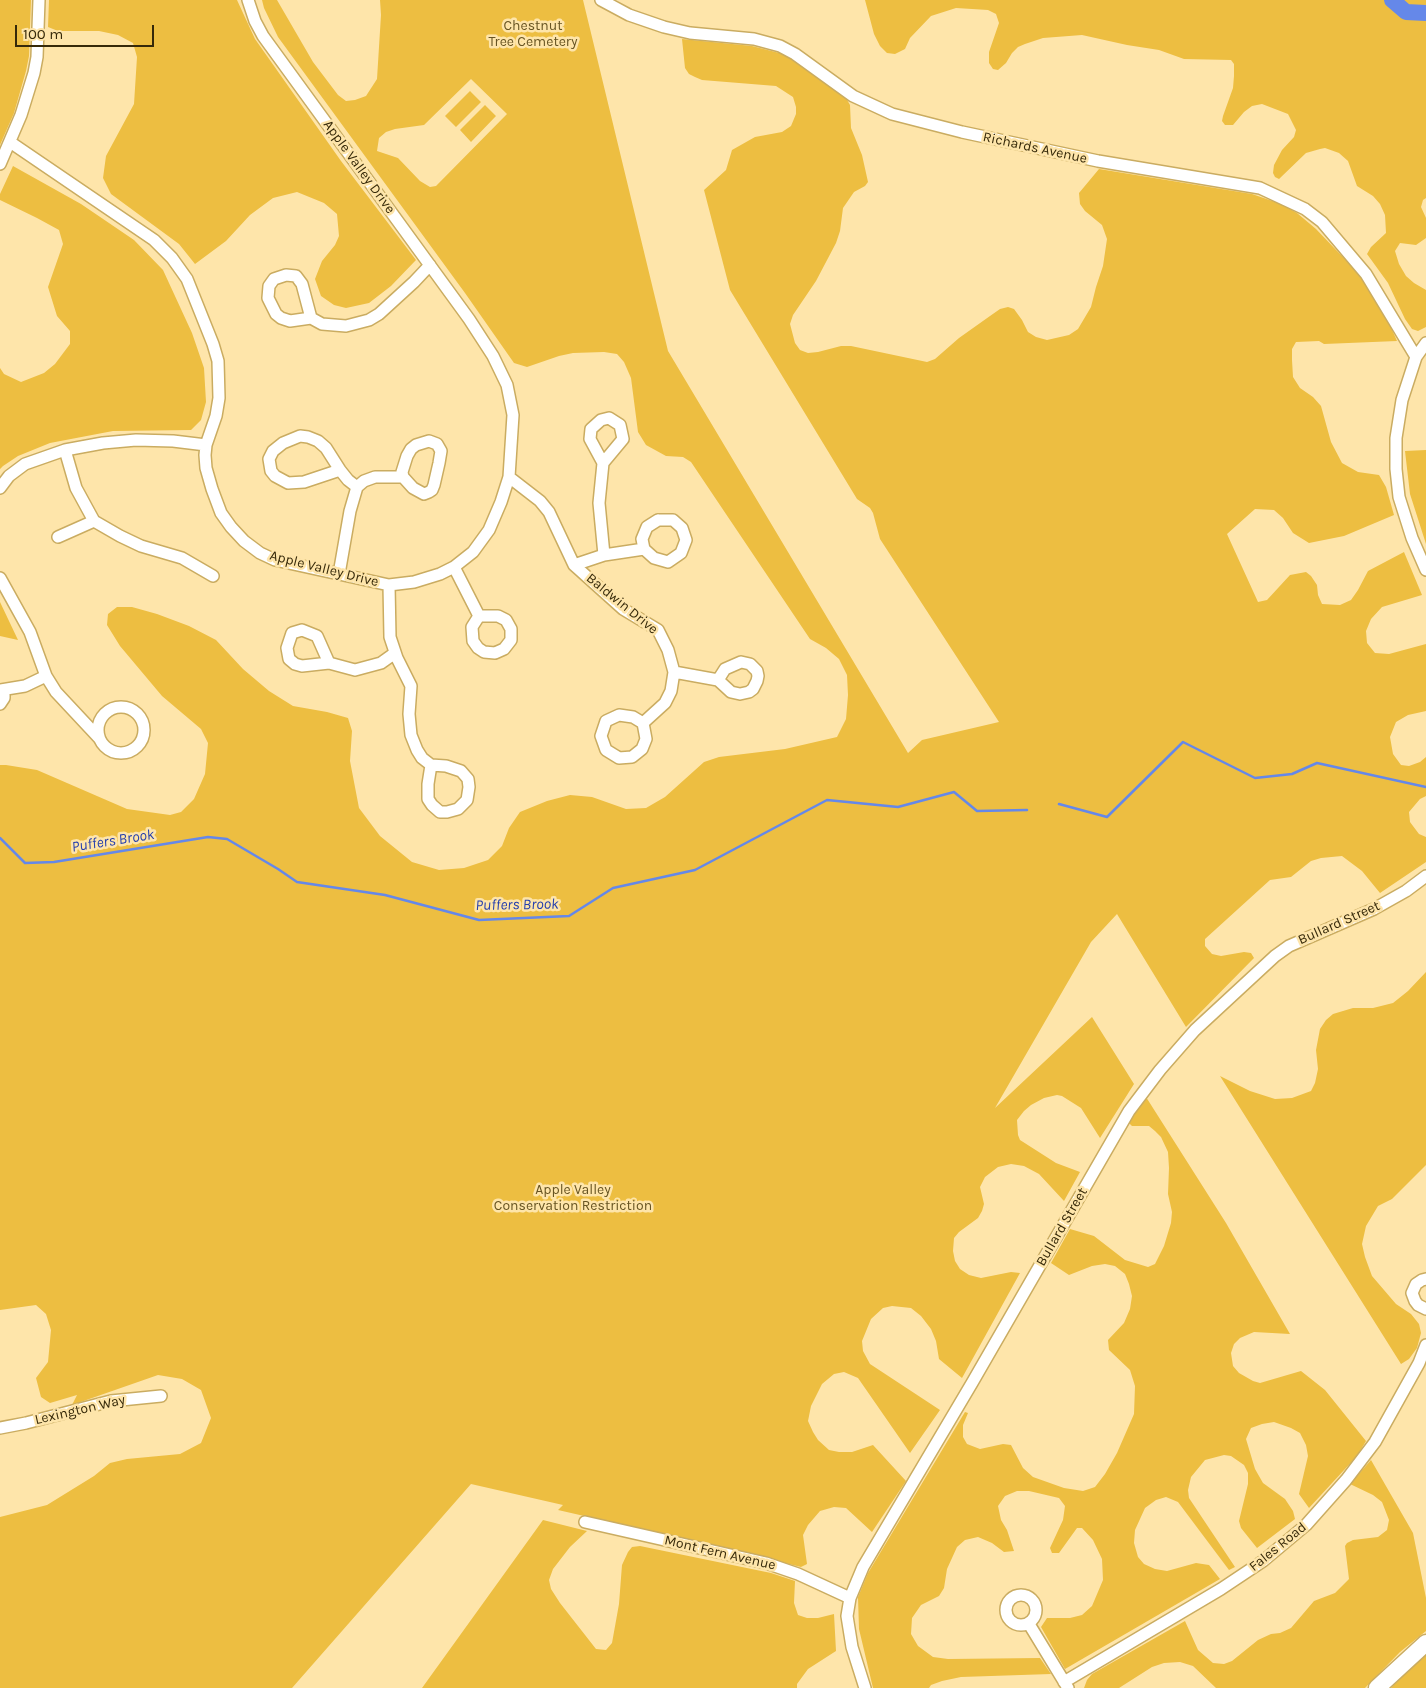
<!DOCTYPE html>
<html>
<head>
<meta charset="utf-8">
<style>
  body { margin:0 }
  #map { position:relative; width:1426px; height:1688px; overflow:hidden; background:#fee5aa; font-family:Karla,sans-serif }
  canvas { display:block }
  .scale { position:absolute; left:15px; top:25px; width:139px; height:22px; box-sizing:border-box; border:2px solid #362909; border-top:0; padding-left:6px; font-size:15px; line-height:18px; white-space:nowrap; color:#362909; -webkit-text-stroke:4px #fee5aa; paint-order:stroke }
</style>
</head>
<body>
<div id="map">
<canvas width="1426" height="1688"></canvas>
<div class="scale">100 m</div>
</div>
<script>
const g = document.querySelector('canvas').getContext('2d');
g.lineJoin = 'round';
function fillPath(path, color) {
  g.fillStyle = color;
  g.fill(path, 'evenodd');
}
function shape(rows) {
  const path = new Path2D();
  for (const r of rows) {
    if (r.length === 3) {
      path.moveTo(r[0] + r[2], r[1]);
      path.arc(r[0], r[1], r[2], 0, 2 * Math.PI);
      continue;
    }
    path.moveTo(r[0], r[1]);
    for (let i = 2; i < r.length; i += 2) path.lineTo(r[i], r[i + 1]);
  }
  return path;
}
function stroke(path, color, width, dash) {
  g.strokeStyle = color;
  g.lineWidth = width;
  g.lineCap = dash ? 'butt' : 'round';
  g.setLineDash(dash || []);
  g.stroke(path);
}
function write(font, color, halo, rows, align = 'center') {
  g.font = font + ' Karla,sans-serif';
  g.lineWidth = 5;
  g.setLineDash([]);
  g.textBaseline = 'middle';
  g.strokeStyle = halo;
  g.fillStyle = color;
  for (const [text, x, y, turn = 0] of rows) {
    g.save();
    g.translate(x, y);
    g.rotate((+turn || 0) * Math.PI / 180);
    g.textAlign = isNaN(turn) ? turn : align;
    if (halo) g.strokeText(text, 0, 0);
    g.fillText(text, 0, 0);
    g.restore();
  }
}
fillPath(shape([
  [0,0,31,0,29,56,26,71,14,113,0,145],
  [49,0,237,0,255,39,341,161,416,260,391,286,369,303,346,308,334,305,321,296,315,279,322,261,335,245,339,236,337,214,324,203,297,192,273,198,250,215,226,241,195,264,179,244,111,194,103,178,106,156,134,104,137,57,133,43,118,35,99,31,58,31,48,27],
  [262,0,277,0,313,62,338,95,346,101,355,100,366,96,377,79,381,15,380,0,583,0,668,351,908,753,922,740,999,722,880,539,873,513,870,508,857,499,730,290,704,190,726,170,732,150,755,137,782,132,791,126,796,114,796,107,793,97,776,86,702,80,695,77,689,74,685,68,682,39,752,46,787,55,846,98,850,105,851,128,862,155,868,182,865,186,854,192,843,208,840,231,836,243,816,281,793,315,790,324,795,343,800,350,808,353,818,352,841,346,851,346,927,362,935,359,959,338,990,316,1000,309,1008,307,1014,309,1022,320,1028,332,1036,337,1047,340,1069,335,1078,329,1091,307,1096,287,1103,266,1107,239,1102,225,1085,211,1080,204,1079,193,1099,169,1252,194,1281,204,1297,213,1316,229,1362,277,1383,309,1397,341,1324,344,1319,341,1296,342,1292,349,1292,360,1293,377,1300,388,1313,397,1321,406,1331,442,1342,463,1358,472,1379,475,1386,487,1394,515,1344,536,1309,543,1293,533,1283,518,1274,510,1255,509,1227,534,1258,602,1267,600,1290,575,1306,572,1311,576,1317,585,1318,595,1322,604,1340,605,1351,600,1358,590,1368,571,1404,552,1422,595,1382,607,1371,619,1366,631,1367,643,1375,653,1389,654,1426,644,1426,711,1408,715,1396,722,1390,737,1393,754,1401,765,1409,766,1420,762,1426,757,1426,796,1420,799,1409,812,1410,822,1419,834,1426,837,1426,862,1380,893,1362,871,1342,856,1321,858,1311,861,1291,877,1270,880,1205,939,1205,946,1212,954,1221,956,1244,952,1251,953,1254,958,1186,1027,1117,914,1091,942,995,1108,1092,1017,1134,1084,1100,1138,1081,1108,1062,1096,1057,1095,1044,1098,1031,1105,1024,1111,1017,1120,1018,1135,1020,1140,1056,1163,1080,1172,1064,1201,1039,1174,1024,1166,1011,1164,998,1167,985,1177,980,1187,984,1204,982,1211,978,1218,959,1232,954,1238,953,1251,955,1261,960,1269,969,1275,981,1278,1011,1272,1020,1273,962,1378,939,1359,936,1341,931,1329,921,1316,911,1308,892,1306,883,1308,871,1319,862,1341,863,1351,870,1364,940,1410,910,1453,858,1378,844,1372,834,1374,822,1384,811,1406,808,1421,813,1432,818,1440,829,1450,839,1452,852,1452,873,1445,906,1481,872,1532,846,1508,834,1507,820,1511,808,1525,803,1535,807,1564,801,1567,737,1551,558,1510,563,1505,471,1484,292,1688,0,1688,0,1517,47,1505,94,1476,110,1463,127,1459,180,1454,201,1443,211,1418,201,1390,182,1379,158,1375,72,1405,77,1395,50,1403,41,1397,36,1378,48,1362,51,1330,46,1314,36,1305,0,1310,0,765,6,765,37,770,127,809,170,815,181,812,194,799,205,774,208,743,201,729,162,696,120,646,107,625,108,614,117,607,132,607,157,614,189,626,216,640,243,669,269,691,293,706,327,712,348,718,352,731,350,761,359,808,380,836,412,862,439,870,464,868,488,860,502,846,509,828,520,812,547,801,570,795,592,797,626,809,646,808,665,797,704,762,719,757,785,749,837,737,846,719,848,695,847,675,839,659,826,648,810,639,691,462,683,457,666,456,646,445,638,432,631,378,624,362,617,354,604,352,573,353,559,356,527,367,514,363,465,293,278,37,264,8],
  [471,79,507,114,436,186,430,187,420,181,398,158,377,151,379,138,386,132,395,129,424,125],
  [865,0,1426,0,1426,198,1423,200,1421,207,1426,218,1426,238,1416,245,1400,243,1395,251,1399,264,1406,276,1414,283,1426,290,1426,327,1418,331,1412,329,1405,319,1388,283,1367,254,1371,247,1386,233,1385,215,1380,204,1373,196,1357,186,1348,161,1339,153,1325,148,1320,149,1306,153,1279,179,1275,177,1273,173,1274,165,1282,150,1294,137,1296,130,1288,114,1262,104,1252,106,1244,112,1233,125,1225,125,1222,121,1223,116,1233,88,1234,76,1234,64,1231,60,1184,59,1159,50,1127,45,1082,35,1043,38,1025,44,1018,47,1012,53,1006,63,998,70,993,69,989,63,989,52,999,23,996,14,988,10,956,8,931,16,910,38,905,49,895,54,887,53,880,46,874,34],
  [470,91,481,102,456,127,445,116],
  [485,105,496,116,471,142,460,130],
  [13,166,81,204,134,240,163,270,192,333,204,368,206,402,201,420,191,430,113,431,50,443,18,456,3,466,0,469,0,368,4,374,21,382,44,373,55,364,70,344,70,331,57,316,48,287,63,244,59,230,37,218,0,200,0,194],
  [1426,450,1426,544,1410,494,1405,451],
  [0,602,18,640,0,636],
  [1426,972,1426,1165,1392,1199,1378,1206,1366,1226,1362,1244,1365,1257,1372,1276,1396,1304,1411,1314,1419,1324,1421,1333,1417,1348,1409,1359,1401,1364,1220,1076,1250,1091,1275,1099,1292,1098,1311,1091,1315,1083,1318,1069,1316,1050,1320,1029,1326,1020,1333,1014,1353,1008,1373,1008,1393,1003,1408,991],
  [1146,1097,1226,1223,1290,1334,1254,1332,1240,1338,1234,1344,1231,1353,1233,1366,1239,1373,1253,1381,1260,1383,1301,1371,1325,1390,1366,1441,1357,1456,1309,1508,1299,1494,1308,1456,1306,1445,1300,1433,1291,1428,1274,1422,1262,1424,1251,1428,1246,1439,1255,1469,1263,1483,1285,1499,1293,1511,1295,1519,1257,1548,1241,1528,1239,1521,1248,1484,1248,1473,1244,1465,1231,1456,1224,1455,1205,1460,1191,1477,1188,1490,1189,1498,1235,1567,1229,1570,1178,1502,1166,1497,1156,1500,1145,1508,1135,1530,1134,1543,1138,1557,1144,1564,1155,1569,1167,1571,1196,1563,1209,1565,1220,1579,1065,1669,1041,1627,1047,1618,1070,1618,1082,1615,1092,1606,1103,1580,1102,1559,1093,1540,1082,1528,1077,1528,1059,1553,1052,1553,1050,1548,1063,1520,1065,1506,1059,1498,1029,1491,1017,1491,1005,1496,998,1506,1001,1520,1007,1530,1014,1551,1004,1552,992,1543,978,1537,965,1540,957,1547,947,1569,944,1588,939,1596,921,1605,912,1618,911,1634,918,1646,933,1657,948,1659,1040,1658,1051,1674,961,1677,942,1681,931,1685,929,1688,873,1688,859,1629,858,1597,868,1573,965,1412,968,1413,963,1425,963,1437,967,1444,980,1449,1003,1444,1011,1445,1023,1468,1033,1477,1064,1488,1083,1491,1095,1487,1105,1474,1117,1453,1134,1414,1135,1386,1130,1370,1109,1350,1108,1340,1124,1323,1130,1309,1132,1296,1129,1284,1125,1274,1115,1266,1105,1264,1092,1266,1069,1275,1051,1263,1070,1229,1094,1236,1125,1260,1148,1267,1155,1264,1164,1246,1171,1223,1172,1212,1168,1194,1169,1168,1168,1152,1161,1137,1155,1131,1149,1126,1132,1126,1129,1123,1129,1119],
  [1371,1460,1413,1533,1426,1598,1426,1631,1400,1652,1365,1688,1216,1688,1193,1666,1180,1662,1164,1663,1152,1667,1119,1688,1084,1688,1087,1680,1092,1674,1185,1621,1198,1650,1213,1663,1224,1664,1232,1661,1258,1640,1271,1634,1280,1633,1291,1628,1314,1601,1335,1593,1349,1579,1345,1546,1347,1543,1353,1540,1378,1537,1387,1530,1389,1520,1382,1502,1373,1495,1350,1484],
  [543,1520,587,1531,570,1547,553,1569,549,1580,551,1589,560,1603,596,1649,606,1650,612,1643,619,1604,622,1565,628,1552,632,1547,640,1546,771,1573,795,1581,794,1603,798,1615,807,1618,818,1618,834,1614,836,1651,808,1669,797,1684,797,1688,422,1688],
  [1426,1655,1426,1688,1391,1688,1402,1676]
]), '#edbe41');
stroke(shape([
  [1059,804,1107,817,1183,742,1255,778,1292,774,1317,763,1426,787],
  [0,838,25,863,54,862,208,837,227,839,278,869,297,882,385,895,479,920,569,916,613,888,695,870,827,800,898,807,954,792,977,811,1027,810]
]), '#6588e9', 2.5);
stroke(shape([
  [1392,0,1406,12,1426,13]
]), '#6588e9', 16);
const street = shape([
  [601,0,629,15,664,27,690,33,754,39,780,46,795,54,853,96,892,114,962,132,1098,161,1260,188,1305,209,1322,222,1366,274,1416,357],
  [10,142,154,240,172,258,187,279,213,344,218,361,219,398,216,416,206,445,205,455,206,468,212,489,221,513,231,527,244,541,260,553,275,560,389,585,414,582,440,574,454,567,473,552,489,530,501,502,509,477,513,415,507,385,493,356,469,319,263,36,255,21,248,0],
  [0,164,21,115,34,73,37,57,39,0],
  [311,318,290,321,281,318,276,314,268,298,269,286,274,279,286,275,296,276,302,284,311,318,322,324,346,326,369,320,379,314,414,282,430,265],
  [1426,343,1416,357,1402,400,1396,438,1396,469,1399,497,1412,538,1426,570],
  [65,450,103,443,136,440,173,441,206,445],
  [603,463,623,439,620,425,609,418,601,420,591,429,590,439,603,463,599,503,604,555,644,549],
  [340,470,304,482,288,483,275,476,271,471,269,459,273,451,283,443,300,436,308,437,318,441,326,448,340,470,348,480,357,487],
  [509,477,540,501,549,512,574,565],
  [0,488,9,476,25,464,65,450,76,488,94,521],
  [658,520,673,520,682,528,686,540,681,553,668,562,654,558,644,549,642,539,647,527,658,520],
  [58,537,94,521,120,536,141,546,182,558,213,576],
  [604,555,574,565,623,609,658,630,668,650,674,672,671,691,665,703,643,723,646,739,642,749,632,757,619,758,606,750,601,736,606,721,619,715,633,717,643,723],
  [454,567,479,616,498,616,506,620,511,629,511,640,504,649,495,653,484,652,478,648,473,641,472,627,479,616],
  [339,574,350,511,357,487,364,481,375,477,403,477,413,488,424,494,429,492,432,490,434,485,439,463,441,451,437,444,429,441,416,445,411,449,407,456,402,472,403,477],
  [0,578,30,632,46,676],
  [389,585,390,637,397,658,411,686,409,714,411,735,417,750,422,758,431,765,428,784,428,799,432,805,440,812,447,812,458,809,467,800,469,787,468,779,461,771,446,766,431,765],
  [329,663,302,666,295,664,289,659,287,648,292,633,302,630,317,636,329,663,355,670,381,663,395,653],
  [674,672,718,680,731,692,740,694,749,692,753,689,757,681,758,676,757,671,750,664,741,662,725,669,718,680],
  [0,690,25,686,46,676,56,692,99,738],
  [0,704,4,698,4,690],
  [121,730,23],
  [1426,1279,1422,1280,1416,1284,1412,1293,1415,1301,1418,1305,1426,1309],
  [0,1428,26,1423,111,1401,161,1396],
  [585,1522,766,1563,798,1574,850,1598],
  [1021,1610,15],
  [1029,1624,1068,1688],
  [1064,1682,1221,1589,1263,1561,1306,1525,1346,1480,1375,1442,1419,1363,1426,1345],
  [865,1688,852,1647,847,1616,850,1598,863,1567,972,1383,1129,1111,1160,1070,1195,1030,1275,956,1289,946,1374,909,1406,891,1426,876]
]);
const secondary = shape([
  [1377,1688,1426,1643]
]);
stroke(street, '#caac61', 14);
stroke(secondary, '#caac61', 19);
stroke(street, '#fff', 11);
stroke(secondary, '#fff', 16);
write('14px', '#675422', '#fee5aa', [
  ["Chestnut",533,26],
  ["Tree Cemetery",533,42],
  ["Apple Valley",573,1190],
  ["Conservation Restriction",573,1206]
]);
write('14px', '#362909', '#fee5aa', [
  ["Richards Avenue",1035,148,12],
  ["Apple Valley Drive",359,167,54],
  ["Apple Valley Drive",324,569,14],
  ["Baldwin Drive",622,604,39],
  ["Bullard Street",1339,923,-24],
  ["Bullard Street",1062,1227,-60],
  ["Lexington Way",80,1410,-13],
  ["Fales Road",1278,1547,-39],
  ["Mont Fern Avenue",720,1553,13]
]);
write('italic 15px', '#243eae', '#fee5aa', [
  ["Puffers Brook",113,841,-9],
  ["Puffers Brook",517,905,-1]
]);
</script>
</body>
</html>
